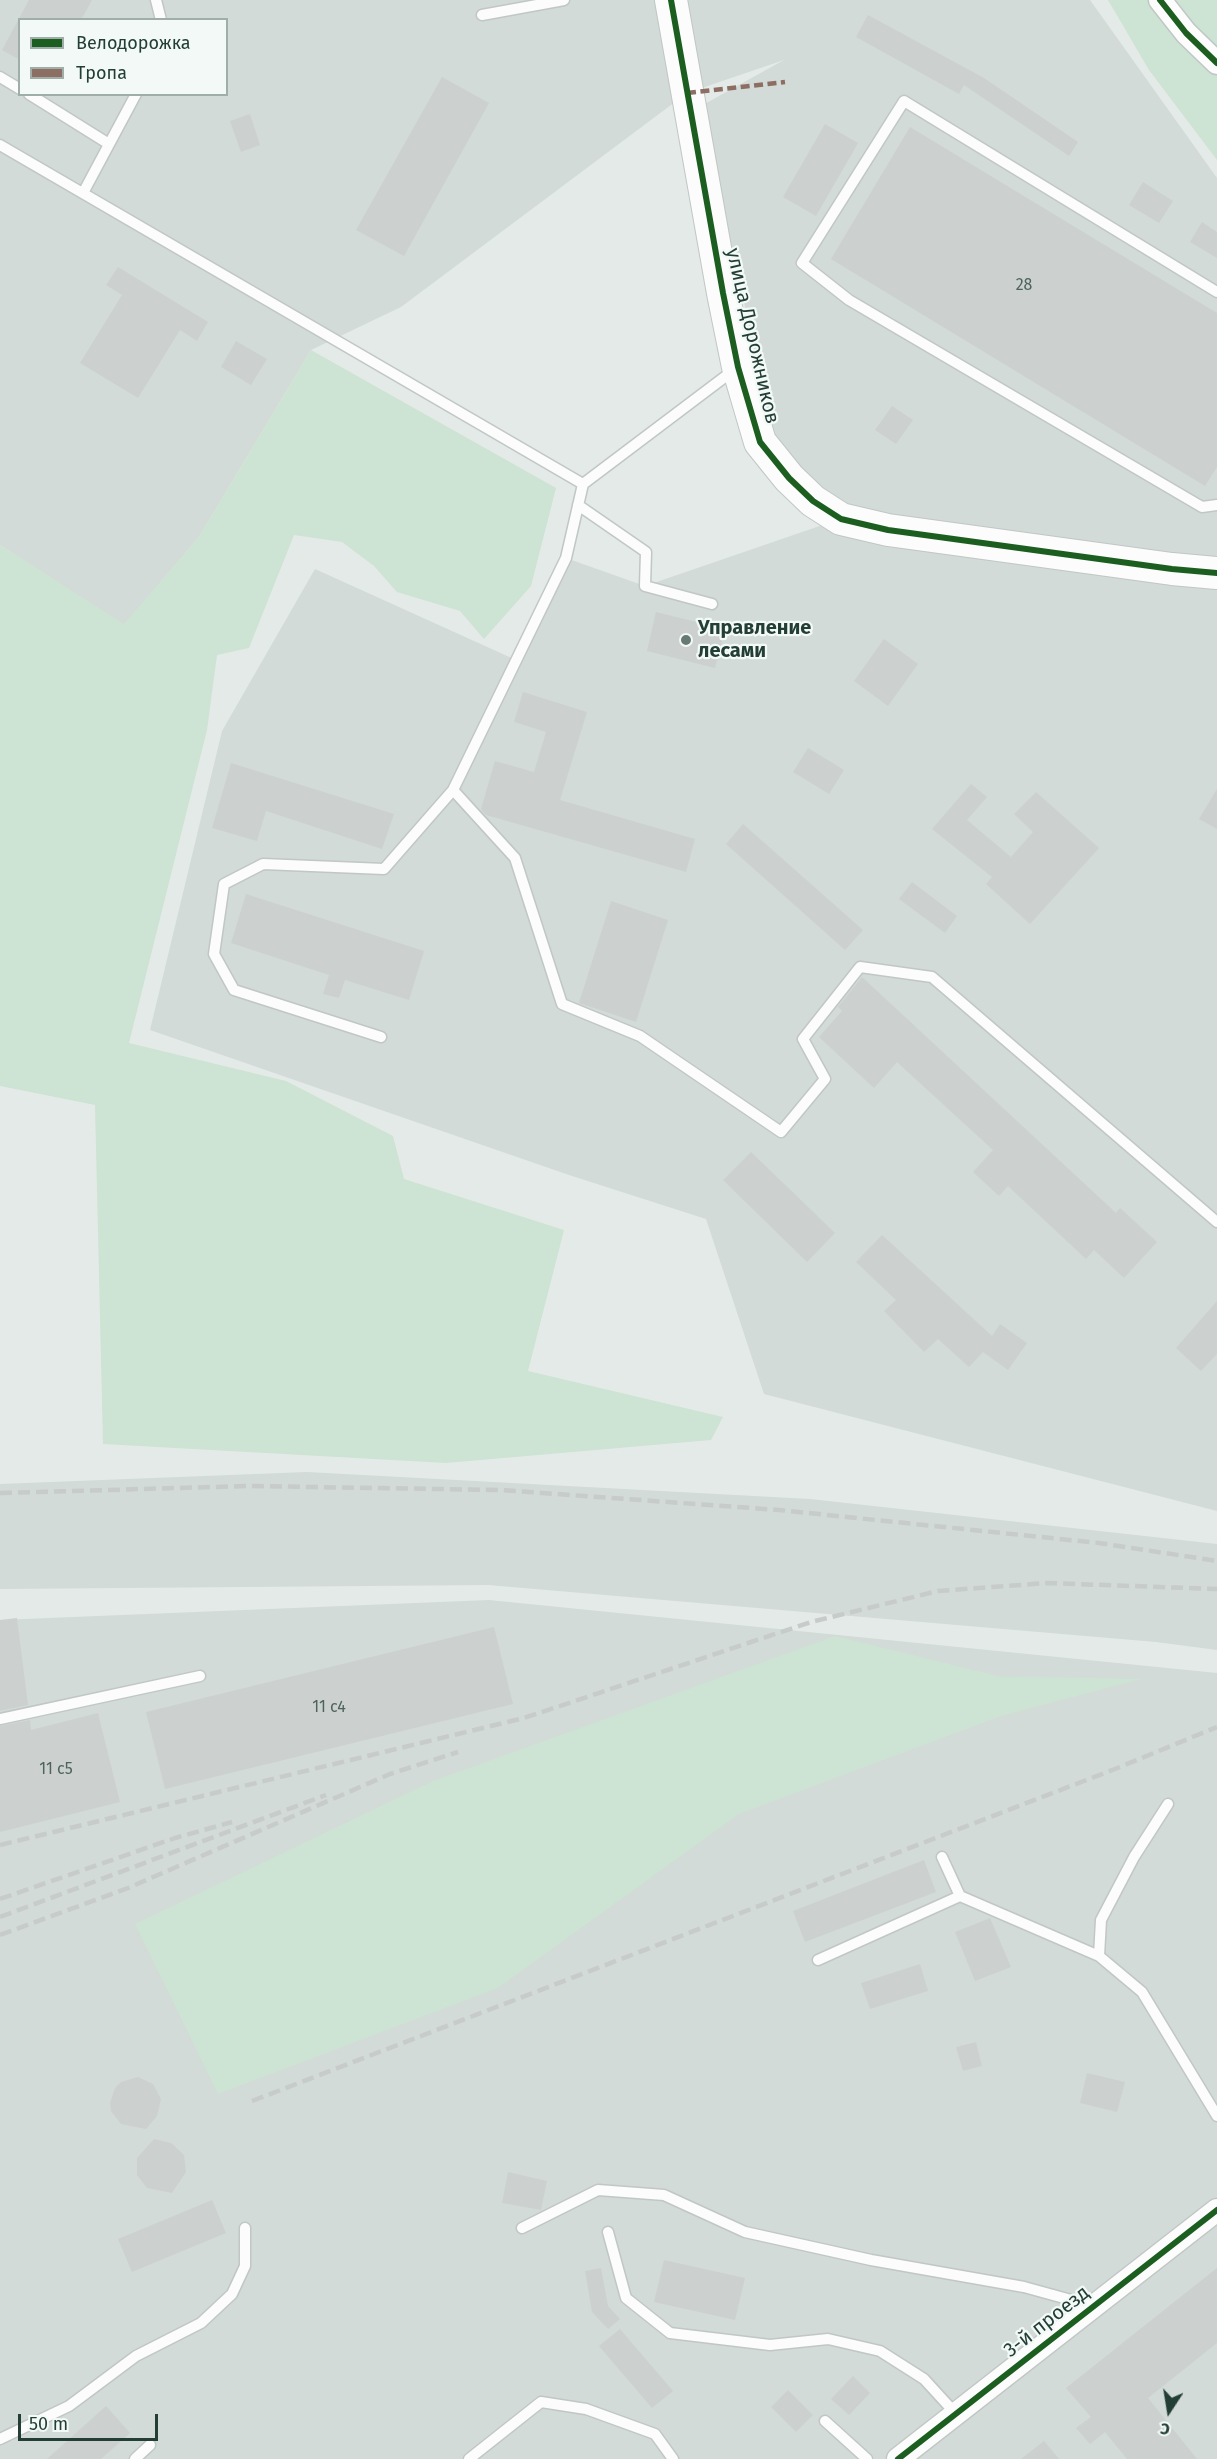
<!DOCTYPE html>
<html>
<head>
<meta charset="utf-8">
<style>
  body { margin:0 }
  #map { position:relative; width:1217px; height:2459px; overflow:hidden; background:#e4eae7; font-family:"Fira Sans",sans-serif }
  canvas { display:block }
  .legend { position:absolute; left:18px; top:18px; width:210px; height:78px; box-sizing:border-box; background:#f3f9f6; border:2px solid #9faea9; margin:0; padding:8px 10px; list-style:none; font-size:18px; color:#223e35 }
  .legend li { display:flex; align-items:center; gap:12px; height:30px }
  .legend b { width:30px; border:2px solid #9faea9 }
  .north { position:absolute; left:1139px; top:2381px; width:60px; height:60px; -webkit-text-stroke:4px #f3f9f6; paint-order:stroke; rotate:192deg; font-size:16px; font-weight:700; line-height:24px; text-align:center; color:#223e35 }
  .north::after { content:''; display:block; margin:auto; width:21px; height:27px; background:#223e35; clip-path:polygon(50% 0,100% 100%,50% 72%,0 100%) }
  .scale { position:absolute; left:18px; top:2414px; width:140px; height:27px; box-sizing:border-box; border:3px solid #223e35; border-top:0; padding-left:8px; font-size:18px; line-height:21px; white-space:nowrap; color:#223e35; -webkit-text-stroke:4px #f3f9f6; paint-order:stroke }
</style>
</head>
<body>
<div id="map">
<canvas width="1217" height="2459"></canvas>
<ul class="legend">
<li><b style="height:8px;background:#1b5e20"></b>Велодорожка</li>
<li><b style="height:8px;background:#8d6e63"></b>Тропа</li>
</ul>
<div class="north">С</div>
<div class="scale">50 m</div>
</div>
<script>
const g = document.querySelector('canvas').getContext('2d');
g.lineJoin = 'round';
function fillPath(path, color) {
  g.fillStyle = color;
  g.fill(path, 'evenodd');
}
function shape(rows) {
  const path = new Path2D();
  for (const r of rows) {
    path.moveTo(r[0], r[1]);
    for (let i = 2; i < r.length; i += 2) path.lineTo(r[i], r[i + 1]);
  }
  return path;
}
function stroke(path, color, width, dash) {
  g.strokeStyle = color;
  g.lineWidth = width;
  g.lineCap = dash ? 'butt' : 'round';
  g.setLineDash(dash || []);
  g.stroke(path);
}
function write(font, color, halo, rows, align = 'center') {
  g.font = font + ' "Fira Sans",sans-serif';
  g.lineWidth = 4.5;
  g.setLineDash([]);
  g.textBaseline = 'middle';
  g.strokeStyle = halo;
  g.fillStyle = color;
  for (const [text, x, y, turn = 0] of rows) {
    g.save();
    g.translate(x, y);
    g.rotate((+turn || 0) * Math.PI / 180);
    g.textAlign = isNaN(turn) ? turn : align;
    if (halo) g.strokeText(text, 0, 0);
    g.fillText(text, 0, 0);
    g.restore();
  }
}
fillPath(shape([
  [0,0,1090,0,1217,178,1217,1511,764,1394,706,1219,569,1175,150,1030,222,731,315,569,516,660,566,558,645,586,840,519,772,430,701,106,784,60,687,93,401,307,311,350,199,537,124,625,0,545],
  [20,20,226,20,226,94,20,94],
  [307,1472,810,1499,1217,1544,1217,1650,1156,1642,488,1585,0,1589,0,1484],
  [489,1600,1217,1673,1217,2211,900,2459,0,2459,0,1620],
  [1217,2213,1217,2459,902,2459]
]), '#d2dbd7');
fillPath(shape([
  [1108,0,1217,0,1217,160,1149,70],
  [311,350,556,488,531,586,484,639,460,611,397,592,374,566,342,542,294,535,249,648,217,655,207,730,129,1043,286,1081,393,1136,404,1179,564,1230,528,1371,723,1417,711,1440,446,1463,103,1444,95,1105,0,1086,0,545,124,624,199,537],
  [835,1636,998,1676,1141,1679,1001,1716,739,1814,498,1988,218,2094,135,1924,433,1781]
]), '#cde3d3');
fillPath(shape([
  [29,0,92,0,81,20,20,20,20,60,2,50],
  [868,15,984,78,1078,142,1069,156,964,85,959,94,856,37],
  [442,77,489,103,404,256,356,230],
  [250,114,260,145,241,152,230,121],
  [825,124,858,143,816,216,783,197],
  [910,127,1217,313,1217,467,1205,486,831,259],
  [1143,182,1173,201,1159,223,1129,205],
  [1202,222,1217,232,1217,258,1190,242],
  [118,267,208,322,197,341,180,330,138,398,80,363,122,295,106,285],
  [236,341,267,359,251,385,221,367],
  [892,406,913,420,896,444,875,430],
  [656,612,725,629,715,668,647,651],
  [884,639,918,664,888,706,854,681],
  [523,692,587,712,560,800,695,839,686,872,486,815,481,809,495,761,534,772,546,732,514,722],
  [808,748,844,770,829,794,793,772],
  [231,763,394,814,382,849,266,811,257,841,212,828],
  [971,784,987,797,967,820,1011,857,1033,832,1014,814,1036,792,1099,848,1030,924,986,884,992,877,932,829],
  [1217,789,1217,829,1199,819],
  [743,824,863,930,845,950,726,844],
  [912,882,957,916,945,933,899,899],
  [246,894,424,951,409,1000,345,980,339,998,323,994,329,975,231,943],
  [611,901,668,920,636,1022,579,1003],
  [862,977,1116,1213,1120,1208,1157,1242,1124,1278,1094,1250,1086,1259,1008,1186,999,1196,973,1172,993,1150,897,1062,874,1088,819,1037,842,1011,838,1007],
  [751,1152,835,1233,807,1262,723,1180],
  [882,1235,992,1336,1000,1324,1027,1343,1008,1370,983,1352,969,1367,938,1339,924,1352,884,1311,896,1300,856,1262],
  [1217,1301,1217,1354,1201,1371,1176,1348],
  [17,1618,28,1705,0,1711,0,1620],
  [494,1627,513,1704,165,1789,146,1712],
  [98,1713,120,1802,0,1832,0,1726,30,1720,31,1730],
  [924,1860,936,1892,805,1942,793,1911],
  [990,1918,1011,1967,975,1981,955,1932],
  [920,1964,928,1991,870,2009,861,1983],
  [976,2042,982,2066,963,2071,956,2047],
  [1087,2073,1125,2082,1117,2112,1080,2103],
  [138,2077,153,2084,161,2099,157,2116,146,2129,121,2124,111,2111,110,2103,115,2088,121,2082],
  [154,2139,171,2143,184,2155,186,2172,172,2193,147,2188,137,2175,137,2158],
  [508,2172,547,2181,541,2210,502,2203],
  [212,2200,226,2233,132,2272,118,2239],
  [664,2260,745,2278,735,2320,654,2302],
  [601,2268,608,2306,620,2319,608,2329,592,2312,585,2271],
  [1217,2268,1217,2343,1148,2398,1197,2459,1127,2459,1105,2432,1090,2444,1076,2428,1091,2417,1066,2388],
  [620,2329,673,2391,652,2408,599,2346],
  [853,2376,870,2393,849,2415,831,2399],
  [788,2390,813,2415,796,2432,771,2407],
  [106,2406,130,2433,101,2459,47,2459],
  [1044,2441,1059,2459,1021,2459]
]), '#ccd1cf');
const lane = shape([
  [156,0,161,20],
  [482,15,564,0],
  [0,77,20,89],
  [29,94,109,144],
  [0,145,583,484,734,370],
  [83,193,136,94],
  [1217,292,904,101,802,263,849,300,1202,507,1217,505],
  [583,484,566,558,453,790,515,858,562,1004,640,1036,781,1132,825,1079,803,1039,860,967,932,977,1217,1222],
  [578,505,646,552,645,586,712,604],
  [381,1037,234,990,214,954,224,884,263,864,384,869,453,790],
  [0,1719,200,1676],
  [1168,1804,1134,1857,1101,1920,1099,1956,1142,1992,1217,2116],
  [942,1857,960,1896,1099,1956],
  [818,1960,960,1896],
  [522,2228,598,2190,664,2195,745,2232,871,2260,1024,2287,1093,2306],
  [608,2232,626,2298,670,2333,770,2345,828,2339,880,2351,924,2379,956,2414],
  [825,2421,867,2459],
  [0,2439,69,2406,136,2356,201,2323,232,2294,245,2266,245,2228],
  [135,2459,150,2445],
  [469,2459,541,2402,586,2409,655,2434,673,2459]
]);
const street = shape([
  [1160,0,1186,33,1217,63],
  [898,2459,1217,2210]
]);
const secondary = shape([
  [671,0,723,293,738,367,760,442,789,478,813,501,841,519,888,530,1172,569,1217,573]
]);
stroke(lane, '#c1c7c4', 13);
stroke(street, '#c1c7c4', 25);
stroke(secondary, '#c0c7c4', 34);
stroke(lane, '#fbfcfb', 10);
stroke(street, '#fbfcfb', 22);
stroke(secondary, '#fbfcfb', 32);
stroke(shape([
  [0,1493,249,1486,501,1490,779,1510,1099,1543,1217,1561],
  [0,1845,524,1718,811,1622,938,1591,1047,1583,1217,1589],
  [0,1899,175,1838,232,1822],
  [0,1917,326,1795],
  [0,1935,128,1888,390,1774,458,1752],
  [252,2101,1115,1769,1217,1727]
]), '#c7cbc9', 4.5, [12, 6]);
stroke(shape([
  [687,93,785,82]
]), '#8d6e63', 4.5, [9, 4.5]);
stroke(shape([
  [671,0,723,293,738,367,760,442,789,478,813,501,841,519,888,530,1172,569,1217,573],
  [1160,0,1186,33,1217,63],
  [898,2459,1217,2210]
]), '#1b5e20', 6);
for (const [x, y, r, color] of [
  [686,640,6,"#667a73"]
]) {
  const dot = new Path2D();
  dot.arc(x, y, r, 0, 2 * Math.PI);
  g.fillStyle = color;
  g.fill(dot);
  stroke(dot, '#f3f9f6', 2);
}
write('16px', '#4d645c', null, [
  ["28",1024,286],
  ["11 с4",329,1708],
  ["11 с5",56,1770]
]);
write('20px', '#223e35', '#f3f9f6', [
  ["улица Дорожников",752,336,77],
  ["3-й проезд",1047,2322,-38]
]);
write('bold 20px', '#223e35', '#f3f9f6', [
  ["Управление",698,628],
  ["лесами",698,651]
], 'left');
</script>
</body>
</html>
